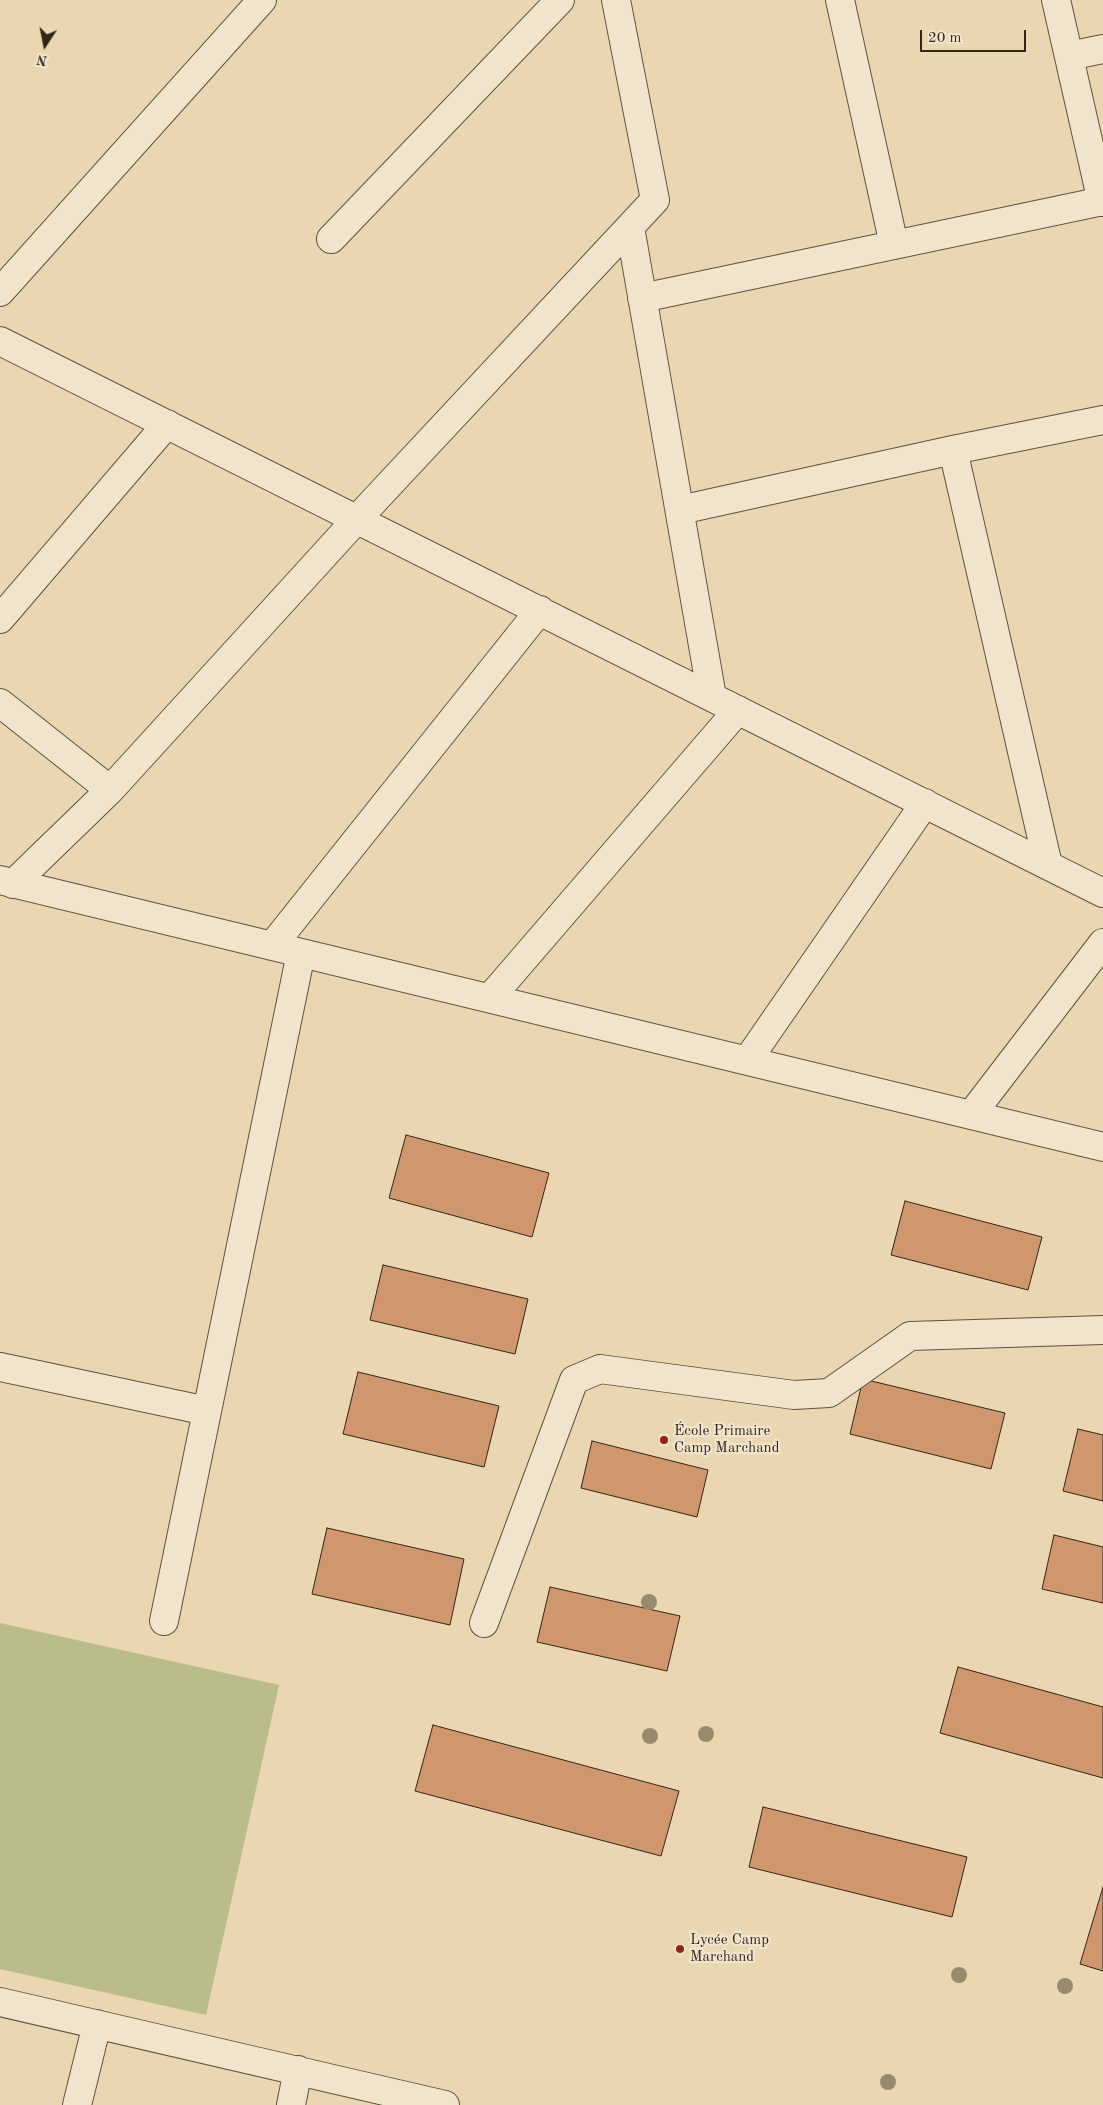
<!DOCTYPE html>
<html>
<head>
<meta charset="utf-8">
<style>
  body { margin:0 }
  #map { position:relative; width:1103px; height:2105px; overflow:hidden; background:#ead6b0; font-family:"Old Standard TT",serif }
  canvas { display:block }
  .north { position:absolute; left:20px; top:20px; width:50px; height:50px; -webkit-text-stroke:4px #f1e4cc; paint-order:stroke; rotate:191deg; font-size:14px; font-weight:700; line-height:20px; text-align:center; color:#322619 }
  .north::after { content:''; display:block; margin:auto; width:18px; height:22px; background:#322619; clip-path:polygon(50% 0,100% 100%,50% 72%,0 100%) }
  .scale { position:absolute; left:920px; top:30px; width:106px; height:22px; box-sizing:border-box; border:2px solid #322619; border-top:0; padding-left:6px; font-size:15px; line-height:18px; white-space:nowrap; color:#322619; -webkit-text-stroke:4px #f1e4cc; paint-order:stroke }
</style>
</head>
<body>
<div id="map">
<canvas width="1103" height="2105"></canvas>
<div class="north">N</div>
<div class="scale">20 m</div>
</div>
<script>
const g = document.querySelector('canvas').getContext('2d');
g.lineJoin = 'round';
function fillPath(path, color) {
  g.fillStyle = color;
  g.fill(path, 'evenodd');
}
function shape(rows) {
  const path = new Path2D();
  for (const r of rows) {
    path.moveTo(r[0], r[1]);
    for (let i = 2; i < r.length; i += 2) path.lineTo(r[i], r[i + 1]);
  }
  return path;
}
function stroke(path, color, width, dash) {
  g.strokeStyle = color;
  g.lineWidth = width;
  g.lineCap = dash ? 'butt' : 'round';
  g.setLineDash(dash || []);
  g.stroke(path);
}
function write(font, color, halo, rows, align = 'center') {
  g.font = font + ' "Old Standard TT",serif';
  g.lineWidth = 4.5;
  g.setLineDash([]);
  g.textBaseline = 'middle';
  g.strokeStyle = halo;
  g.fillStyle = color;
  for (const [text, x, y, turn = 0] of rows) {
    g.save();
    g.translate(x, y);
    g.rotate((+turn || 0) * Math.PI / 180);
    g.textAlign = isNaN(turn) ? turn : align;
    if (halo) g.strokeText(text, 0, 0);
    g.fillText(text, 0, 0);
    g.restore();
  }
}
fillPath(shape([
  [0,1623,279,1685,206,2015,0,1969]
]), '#babd89');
const building = shape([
  [406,1135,549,1173,532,1237,389,1198,406,1135],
  [905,1201,1042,1237,1028,1290,891,1255,905,1201],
  [383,1265,528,1299,515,1354,370,1320,383,1265],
  [358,1372,499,1406,484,1467,343,1434,358,1372],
  [863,1379,1005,1413,991,1469,850,1434,863,1379],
  [1078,1429,1103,1435,1103,1501,1063,1491,1078,1429],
  [592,1441,708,1470,697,1517,581,1488,592,1441],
  [327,1528,464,1559,450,1625,312,1594,327,1528],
  [1054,1535,1103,1547,1103,1603,1042,1589,1054,1535],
  [550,1587,680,1616,667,1671,537,1642,550,1587],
  [958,1667,1103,1707,1103,1778,940,1733,958,1667],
  [433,1725,679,1791,661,1856,415,1791,433,1725],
  [763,1807,967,1857,952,1917,749,1867,763,1807],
  [1103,1887,1103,1971,1080,1964,1103,1887]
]);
fillPath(building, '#d0976e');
stroke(building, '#322619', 1);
const minor = shape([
  [840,0,894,245],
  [1056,0,1102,202],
  [1069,56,1103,49],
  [630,227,712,697],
  [331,239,560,0],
  [0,292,262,0],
  [642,298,1103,201],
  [0,341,1103,893],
  [953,450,1048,865],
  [680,510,953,450,1103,420],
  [0,619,167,424],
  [0,703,110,790],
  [0,880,1103,1147],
  [13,884,110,790,357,519,655,200,616,0],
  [272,946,540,610],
  [490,998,738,710],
  [747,1061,925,803],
  [971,1115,1103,943],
  [0,1367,207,1411],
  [164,1621,301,953],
  [484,1623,574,1380,600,1369,794,1395,829,1393,910,1336,1103,1330],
  [0,2002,445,2105],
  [77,2105,97,2024],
  [291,2105,298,2070]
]);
stroke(minor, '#60523f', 30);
stroke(minor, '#f1e4cc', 28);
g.fillStyle = '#988a6c';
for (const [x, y] of [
  [649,1602],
  [706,1734],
  [650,1736],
  [959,1975],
  [1065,1986],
  [888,2082]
]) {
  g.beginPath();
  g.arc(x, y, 8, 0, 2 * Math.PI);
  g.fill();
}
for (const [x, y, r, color] of [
  [664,1440,5,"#8f2418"],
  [680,1949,5,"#8f2418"]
]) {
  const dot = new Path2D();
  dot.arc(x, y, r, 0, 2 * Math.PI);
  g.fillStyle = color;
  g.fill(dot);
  stroke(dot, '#f1e4cc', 2);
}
write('15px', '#322619', '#f1e4cc', [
  ["École Primaire",674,1431],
  ["Camp Marchand",674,1448],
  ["Lycée Camp",690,1940],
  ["Marchand",690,1957]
], 'left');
</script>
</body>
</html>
